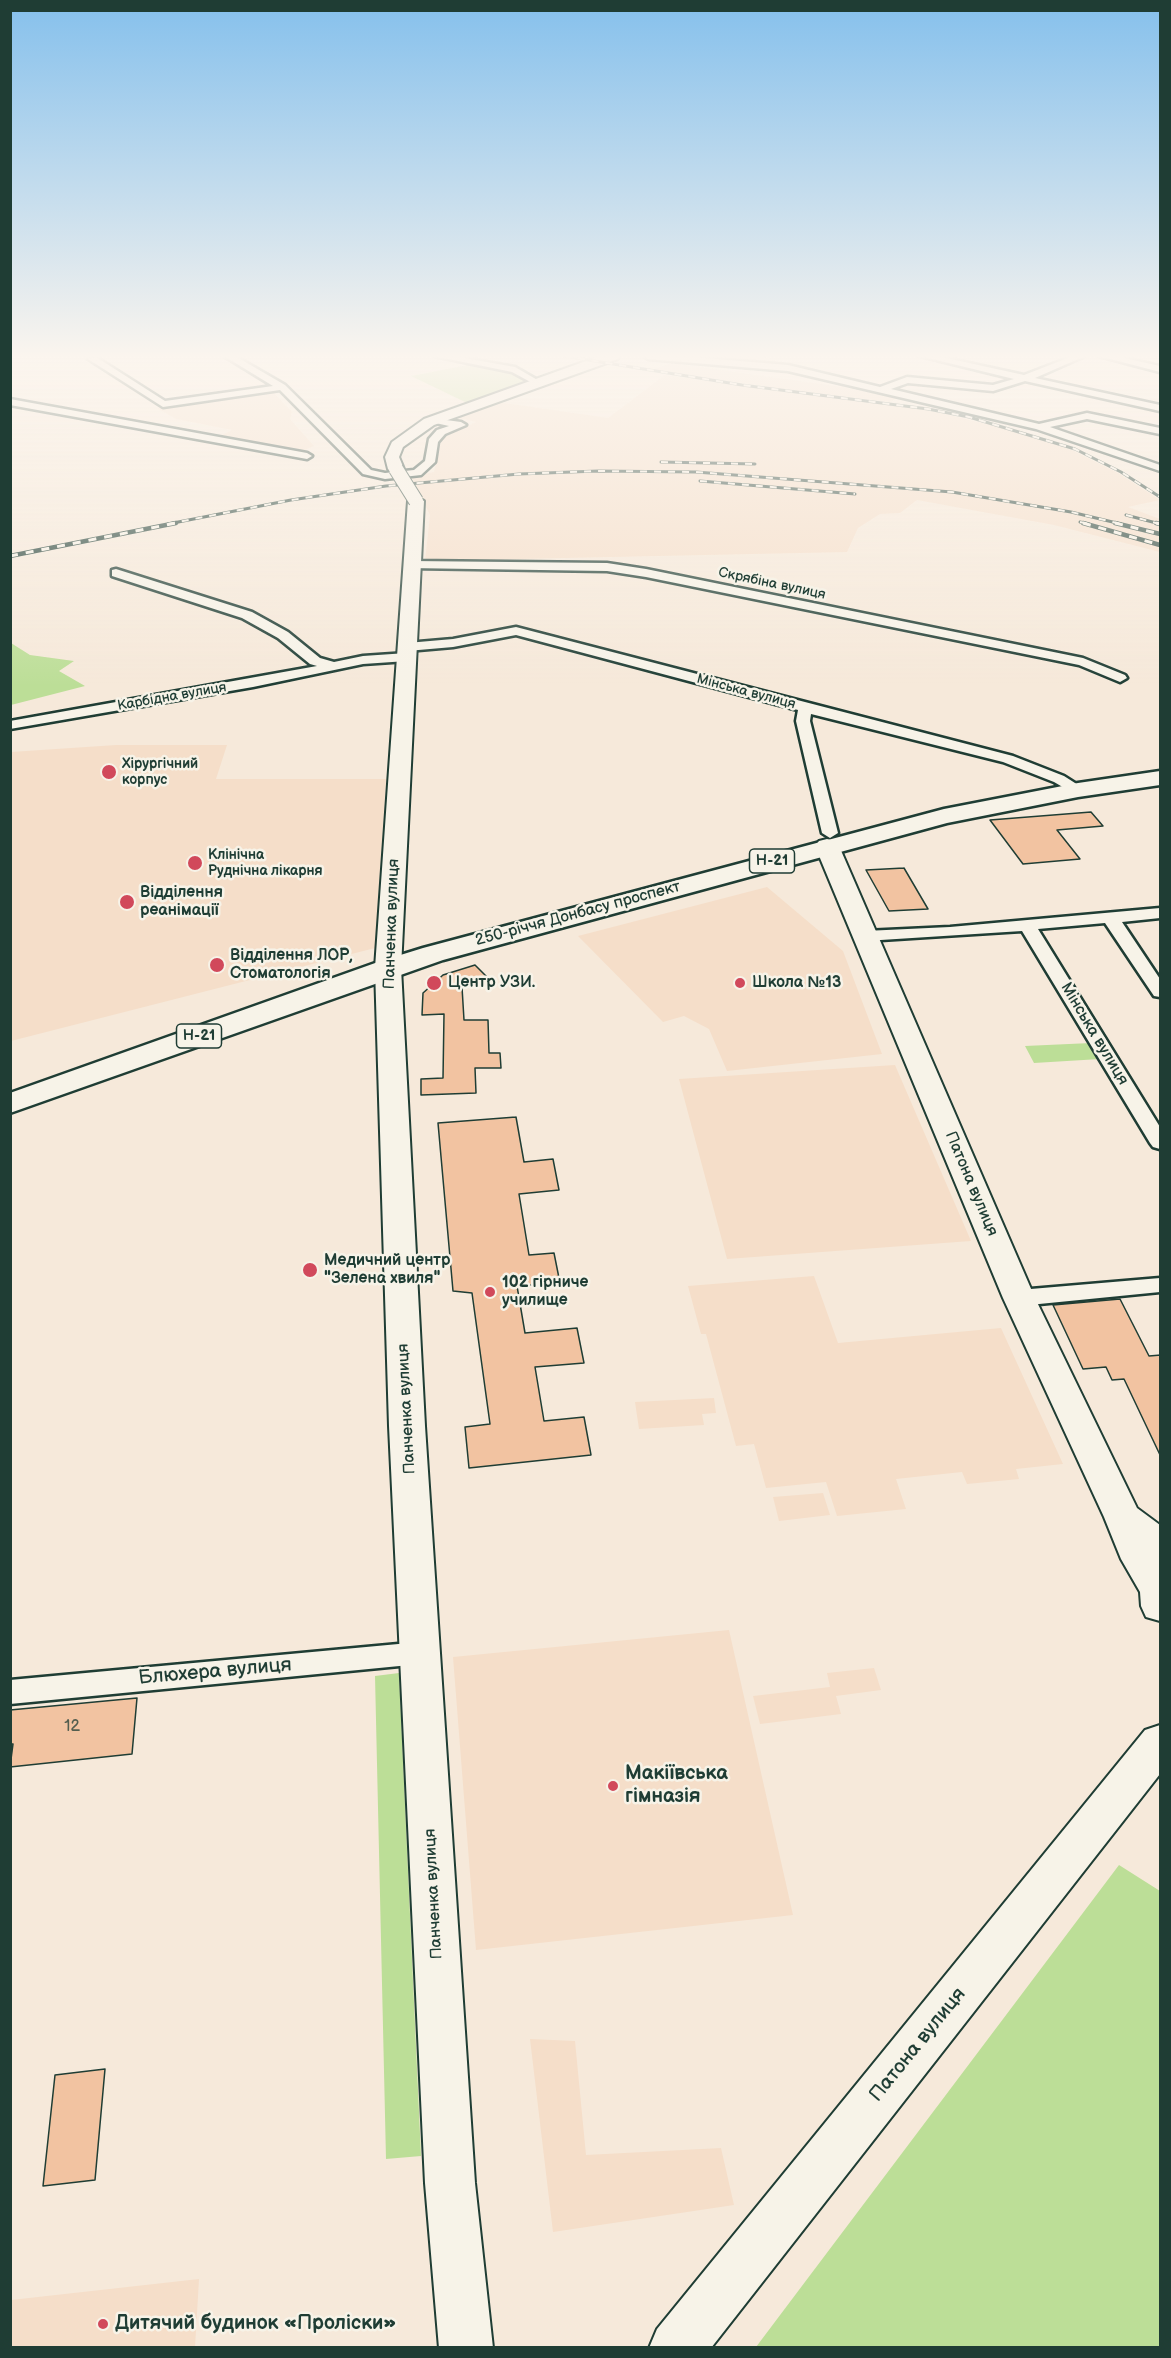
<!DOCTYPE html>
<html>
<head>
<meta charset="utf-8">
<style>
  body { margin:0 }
  #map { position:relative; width:1171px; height:2358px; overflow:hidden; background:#f6e9da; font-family:"Balsamiq Sans",sans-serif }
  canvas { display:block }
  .frame { position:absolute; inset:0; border:12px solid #1f3d34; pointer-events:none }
</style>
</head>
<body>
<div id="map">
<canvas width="1171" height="2358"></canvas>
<div class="frame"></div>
</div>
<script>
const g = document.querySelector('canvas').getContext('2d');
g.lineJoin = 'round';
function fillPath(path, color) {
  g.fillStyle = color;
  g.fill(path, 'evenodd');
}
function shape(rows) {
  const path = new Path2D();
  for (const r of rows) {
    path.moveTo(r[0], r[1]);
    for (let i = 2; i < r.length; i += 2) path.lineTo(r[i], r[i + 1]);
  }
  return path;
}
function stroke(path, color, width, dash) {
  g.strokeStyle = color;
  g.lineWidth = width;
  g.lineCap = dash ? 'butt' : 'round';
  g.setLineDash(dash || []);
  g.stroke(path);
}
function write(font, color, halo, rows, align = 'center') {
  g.font = font + ' "Balsamiq Sans",sans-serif';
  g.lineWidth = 5;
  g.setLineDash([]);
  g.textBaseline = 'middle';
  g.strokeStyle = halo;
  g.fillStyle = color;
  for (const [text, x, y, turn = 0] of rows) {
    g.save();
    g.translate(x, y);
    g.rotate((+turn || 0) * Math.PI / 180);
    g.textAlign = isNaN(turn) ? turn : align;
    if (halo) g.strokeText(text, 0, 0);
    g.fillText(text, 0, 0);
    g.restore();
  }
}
fillPath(shape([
  [675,356,761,356,776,361,769,364],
  [671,363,843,387,897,398,890,402,804,392,652,370],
  [665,375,928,410,1016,431,1072,450,1118,473,1160,500,1128,507,1160,519,1160,552,1054,525,917,500,900,513,880,514,858,528,847,552,425,561,430,515,411,476,434,472,442,438,476,422,454,417,498,402,608,418],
  [273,392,292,412,290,419,314,446,300,452,218,437,232,430,176,419,157,408],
  [116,745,227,745,216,779,386,779,375,948,11,1041,11,752],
  [767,887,843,951,882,1054,727,1071,709,1029,684,1016,663,1022,578,936],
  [895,1065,971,1241,727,1259,679,1079],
  [814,1276,838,1343,1001,1328,1063,1464,1016,1469,1019,1479,967,1484,962,1472,896,1479,906,1509,837,1516,826,1482,766,1488,754,1444,736,1446,706,1334,701,1334,688,1286],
  [714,1398,716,1413,702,1414,704,1425,639,1429,635,1402],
  [823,1493,830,1515,779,1521,773,1497],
  [729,1630,793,1915,476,1950,453,1657],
  [874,1668,881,1690,836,1696,841,1714,760,1724,753,1696,830,1687,827,1673],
  [530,2039,575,2041,586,2155,721,2148,734,2205,553,2232],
  [199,2279,195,2347,11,2347,11,2300]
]), '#f5dec9');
fillPath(shape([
  [468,365,510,373,528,381,467,403,411,376],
  [11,643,30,655,74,661,59,671,85,686,11,705],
  [1091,1043,1100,1059,1034,1063,1025,1046],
  [399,1673,421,2156,386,2159,375,1676],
  [1119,1865,1160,1891,1160,2347,756,2347]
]), '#bcde97');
const building = shape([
  [1091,812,1103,826,1057,830,1080,859,1023,864,990,820,1091,812],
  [904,868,928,909,889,911,866,870,904,868],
  [475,965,489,979,462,987,464,1020,488,1020,489,1053,500,1053,501,1068,475,1068,476,1093,421,1095,421,1079,443,1078,444,1014,422,1015,423,993,443,975,475,965],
  [516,1117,524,1162,553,1159,559,1190,519,1194,529,1255,554,1253,560,1283,517,1286,525,1333,577,1328,584,1363,535,1367,544,1421,584,1417,591,1455,469,1468,465,1427,490,1424,472,1293,453,1291,438,1123,516,1117],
  [1120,1299,1149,1356,1161,1355,1161,1457,1124,1379,1112,1380,1106,1367,1083,1369,1053,1305,1120,1299],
  [137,1698,132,1754,10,1767,13,1744,10,1744,10,1710,137,1698],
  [105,2069,95,2180,43,2186,55,2075,105,2069]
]);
fillPath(building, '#f2c3a1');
stroke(building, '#1f3d34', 1.5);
const street = shape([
  [224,356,235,356,285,385,371,470,385,473,414,470,425,461,429,439,437,430,449,426,431,422,431,418,461,422,466,425,445,434,438,442,435,462,421,475,385,479,363,474,280,390,163,407,88,359,96,357,165,401,273,386,224,356],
  [434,356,453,356,515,367,541,382,536,385,512,372,434,356],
  [644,356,680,356,788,365,880,387,907,377,993,385,1014,379,920,356,937,356,1024,375,1073,356,1085,356,1035,378,1160,405,1160,411,1025,381,993,391,908,383,891,389,1039,424,1087,413,1160,428,1160,434,1087,419,1050,427,1160,465,1160,471,1036,429,788,371,648,359,644,356],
  [1099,356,1115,356,1160,366,1160,372,1099,356],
  [10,399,307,453,312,456,307,459,10,405,10,399],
  [412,561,607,563,646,569,1083,658,1125,675,1127,678,1120,682,1079,665,646,577,607,571,408,568,408,562,412,561],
  [116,569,252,612,288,632,320,658,334,662,363,656,407,653,414,657,407,661,363,664,253,687,10,729,10,721,317,666,310,664,278,638,242,618,112,576,112,570,116,569],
  [516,627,1013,756,1064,776,1086,790,1083,793,1073,793,1054,782,1003,762,811,714,810,721,838,833,830,838,822,833,796,721,798,710,516,635,453,647,407,651,400,647,407,643,453,639,516,627],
  [1160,908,1160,918,1122,922,1160,979,1160,997,1154,996,1105,923,1038,929,1160,1127,1160,1149,1153,1147,1150,1143,1022,931,865,941,859,940,856,936,859,932,865,931,950,927,1160,908],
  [1160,1278,1160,1292,1019,1306,1011,1303,1008,1298,1011,1293,1019,1290,1160,1278],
  [420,1642,430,1645,434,1653,430,1661,420,1664,10,1704,10,1680,420,1642]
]);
const secondary = shape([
  [600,356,619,356,618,359,434,425,403,447,399,457,404,469,401,472,391,472,388,469,385,457,392,442,424,419,600,356],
  [416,496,424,501,401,968,425,1426,475,2183,493,2348,439,2348,425,2183,389,1426,375,968,408,501,416,496],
  [827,839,835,841,839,846,1035,1298,1137,1508,1160,1525,1160,1621,1146,1617,1141,1606,1140,1592,1121,1559,1104,1517,1003,1298,815,846,819,841,827,839],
  [1160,1725,1160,1774,711,2348,649,2348,657,2329,1145,1730,1160,1725]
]);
const primary = shape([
  [1160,771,1160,785,1078,797,947,823,443,960,10,1113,10,1093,378,962,423,948,944,809,1078,783,1160,771]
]);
stroke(street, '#1f3d34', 5);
stroke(secondary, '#1f3d34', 4);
stroke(primary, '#1f3d34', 5);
fillPath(street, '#f7f3e8');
fillPath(secondary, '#f7f3e8');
fillPath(primary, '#f7f3e8');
const railFar1 = shape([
  [564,356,742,385,928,409,969,417,1075,449,1121,472,1160,497],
  [661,462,755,464],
  [700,481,855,494],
  [1126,515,1160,524],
  [1080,522,1089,524],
  [168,524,291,500,386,486,519,474,598,471,696,472,952,492,1071,512,1121,524]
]);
const rail = shape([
  [1083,523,1160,545],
  [1115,523,1160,534],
  [1156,523,1160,524],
  [10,556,176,523]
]);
stroke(railFar1, '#1f3d34', 3);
stroke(rail, '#1f3d34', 4.5);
stroke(railFar1, '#f7f3e8', 2, [7]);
stroke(rail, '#f7f3e8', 3, [8]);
const secondaryBridge = shape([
  [396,469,416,501]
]);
stroke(secondaryBridge, '#1f3d34', 16, []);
stroke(secondaryBridge, '#f7f3e8', 14);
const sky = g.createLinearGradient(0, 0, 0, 686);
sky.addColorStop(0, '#85c0ec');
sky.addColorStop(0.52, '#fbf5ee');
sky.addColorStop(1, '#fbf5ee00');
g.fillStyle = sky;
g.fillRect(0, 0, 1171, 686);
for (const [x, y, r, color] of [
  [109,772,8,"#d1495b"],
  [195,863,8,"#d1495b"],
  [127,902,8,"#d1495b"],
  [217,965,8,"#d1495b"],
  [434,983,8,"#d1495b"],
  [740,983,6,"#d1495b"],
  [310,1270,8,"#d1495b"],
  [490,1292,6,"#d1495b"],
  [613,1786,6,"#d1495b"],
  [103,2324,6,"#d1495b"]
]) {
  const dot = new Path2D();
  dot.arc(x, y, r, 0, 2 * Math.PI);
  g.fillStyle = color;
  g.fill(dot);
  stroke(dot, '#f7f3e8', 2);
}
write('14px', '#1f3d34', '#f7f3e8', [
  ["Скрябіна вулиця",772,584,12],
  ["Мінська вулиця",746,692,15],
  ["Карбідна вулиця",172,697,-10]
]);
write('bold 14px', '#1f3d34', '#f7f3e8', [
  ["Хірургічний",122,764],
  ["корпус",122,780],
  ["Клінічна",208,855],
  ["Руднічна лікарня",208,871]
], 'left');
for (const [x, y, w] of [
  [772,861,45],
  [199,1036,45]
]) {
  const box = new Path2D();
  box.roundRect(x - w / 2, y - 12, w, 24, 4.5);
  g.fillStyle = '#f7f3e8';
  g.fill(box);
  stroke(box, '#1f3d34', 1.5);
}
write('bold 15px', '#1f3d34', null, [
  ["Н-21",772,861],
  ["Н-21",199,1036]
]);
write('bold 16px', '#1f3d34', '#f7f3e8', [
  ["Відділення",140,893],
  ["реанімації",140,911],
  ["Відділення ЛОР,",230,956],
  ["Стоматологія",230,974],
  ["Центр УЗИ.",448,983],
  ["Школа №13",752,983],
  ["Медичний центр",324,1261],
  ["\"Зелена хвиля\"",324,1279],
  ["102 гірниче",502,1283],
  ["училище",502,1301]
], 'left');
write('16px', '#1f3d34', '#f7f3e8', [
  ["250-річчя Донбасу проспект",578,914,-15],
  ["Панченка вулиця",392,924,-88],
  ["Мінська вулиця",1094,1034,59],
  ["Патона вулиця",971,1184,67],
  ["Панченка вулиця",407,1409,-93],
  ["Панченка вулиця",434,1894,-93]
]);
write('16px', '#545e4f', null, [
  ["12",72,1727]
]);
write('20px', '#1f3d34', '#f7f3e8', [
  ["Блюхера вулиця",215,1672,-5],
  ["Патона вулиця",918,2045,-51]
]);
write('bold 20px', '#1f3d34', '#f7f3e8', [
  ["Макіївська",625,1774],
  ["гімназія",625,1797],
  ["Дитячий будинок «Проліски»",115,2324]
], 'left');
</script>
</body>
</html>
